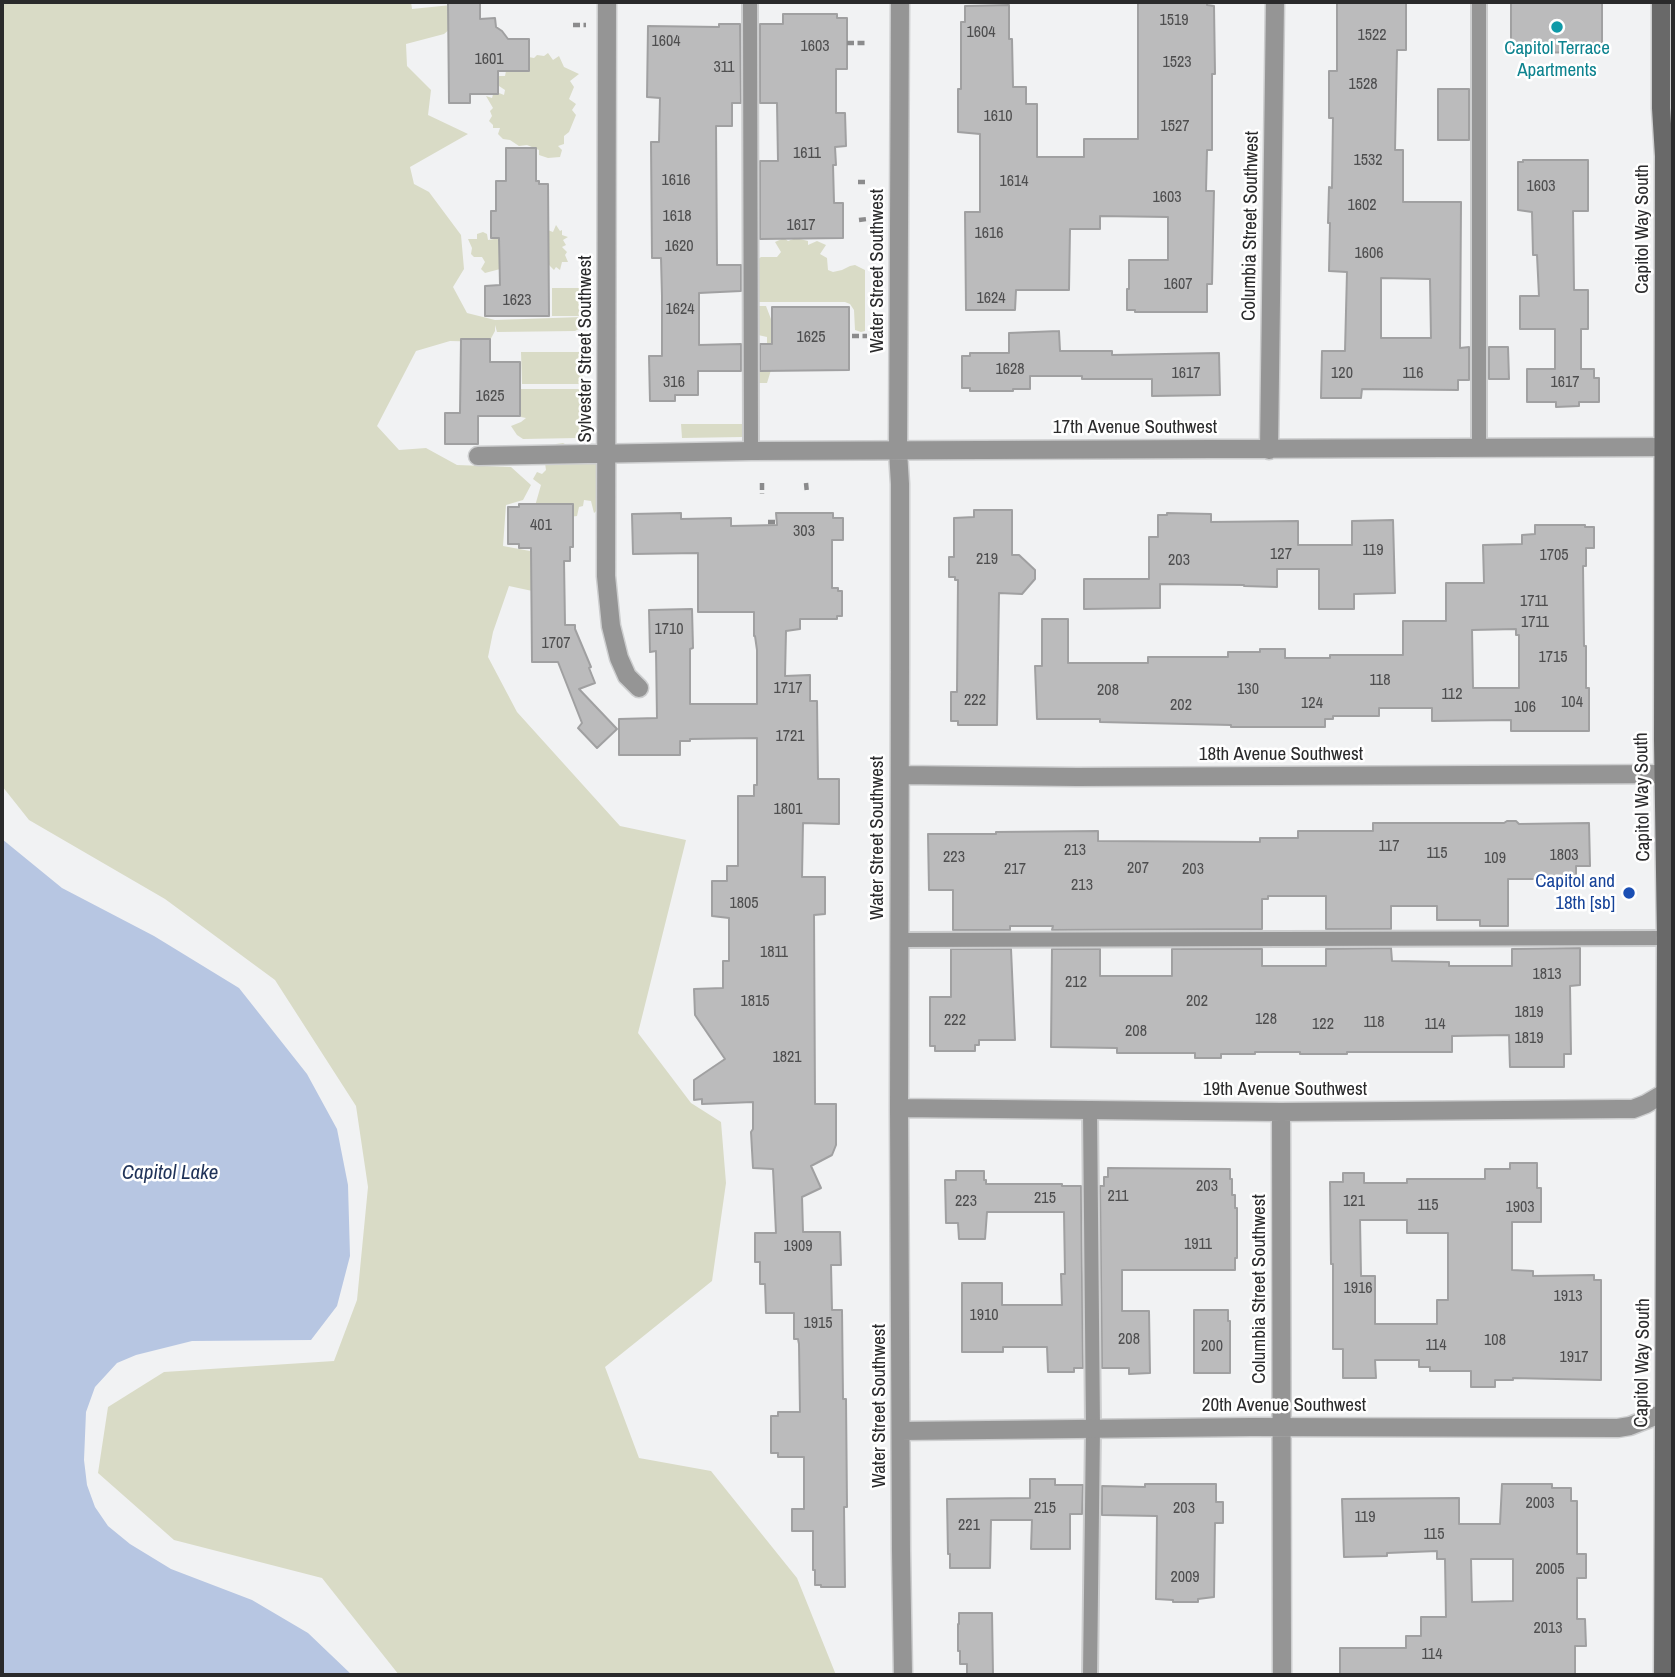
<!DOCTYPE html>
<html>
<head>
<meta charset="utf-8">
<style>
  body { margin:0 }
  #map { position:relative; width:1675px; height:1677px; overflow:hidden; background:#f1f2f3; font-family:"Archivo Narrow",sans-serif }
  canvas { display:block }
  .frame { position:absolute; inset:0; border:4px solid #2a2a2b; pointer-events:none }
</style>
</head>
<body>
<div id="map">
<canvas width="1675" height="1677"></canvas>
<div class="frame"></div>
</div>
<script>
const g = document.querySelector('canvas').getContext('2d');
g.lineJoin = 'round';
function fillPath(path, color) {
  g.fillStyle = color;
  g.fill(path, 'evenodd');
}
function shape(rows) {
  const path = new Path2D();
  for (const r of rows) {
    path.moveTo(r[0], r[1]);
    for (let i = 2; i < r.length; i += 2) path.lineTo(r[i], r[i + 1]);
  }
  return path;
}
function stroke(path, color, width, dash) {
  g.strokeStyle = color;
  g.lineWidth = width;
  g.lineCap = dash ? 'butt' : 'round';
  g.setLineDash(dash || []);
  g.stroke(path);
}
function write(font, color, halo, rows, align = 'center') {
  g.font = font + ' "Archivo Narrow",sans-serif';
  g.lineWidth = 5;
  g.setLineDash([]);
  g.textBaseline = 'middle';
  g.strokeStyle = halo;
  g.fillStyle = color;
  for (const [text, x, y, turn = 0] of rows) {
    g.save();
    g.translate(x, y);
    g.rotate((+turn || 0) * Math.PI / 180);
    g.textAlign = isNaN(turn) ? turn : align;
    if (halo) g.strokeText(text, 0, 0);
    g.fillText(text, 0, 0);
    g.restore();
  }
}
fillPath(shape([
  [2,2,411,2,412,9,461,4,468,14,444,34,406,44,407,66,431,90,428,115,468,134,410,167,414,184,429,192,461,235,464,269,453,287,467,313,495,320,582,317,583,327,575,331,497,332,495,325,495,331,489,342,450,341,416,351,377,426,399,450,426,448,457,465,511,467,531,485,523,500,506,505,503,546,557,556,537,592,509,586,493,632,488,657,517,712,620,826,686,840,638,1033,691,1103,721,1122,726,1183,712,1281,605,1367,639,1458,711,1471,797,1578,836,1675,399,1675,322,1578,174,1540,98,1473,108,1407,164,1372,334,1361,357,1300,368,1187,356,1106,275,980,165,899,29,820,2,786],
  [548,53,553,60,559,56,564,67,579,74,570,81,574,87,569,99,576,104,572,110,576,115,569,132,564,136,564,144,558,146,562,150,560,157,548,158,539,155,539,150,527,145,519,146,510,140,503,139,498,134,500,128,493,128,493,125,489,121,492,116,490,111,493,108,486,96,492,98,494,91,504,95,505,90,493,82,495,76,505,76,507,66,523,56,534,58,537,55,544,56],
  [556,225,560,231,562,230,562,235,568,237,563,240,566,245,562,247,567,252,565,255,568,262,562,262,560,270,556,267,554,270,548,264,545,229,553,232],
  [498,230,504,268,485,273,481,269,485,262,482,257,474,257,471,254,472,248,468,239,477,239,477,234,483,232,487,234,488,240,494,239,493,236],
  [784,238,788,241,796,238,808,241,808,245,817,241,826,245,820,254,827,258,828,270,833,272,842,270,850,266,855,265,865,270,865,331,861,332,855,330,854,310,850,304,845,302,758,302,758,259,761,257,777,257,781,252,775,242],
  [552,288,582,288,582,316,552,316],
  [758,306,766,306,771,319,771,370,767,383,758,383,758,346,761,347,767,344,767,337,758,335],
  [521,352,583,352,583,384,522,384],
  [521,389,582,389,582,435,578,438,523,439,517,435,511,426,521,422,526,418,521,417],
  [681,424,744,424,744,434,742,437,682,438],
  [563,443,569,446,575,444,601,461,602,506,594,513,591,501,584,500,583,506,579,507,577,516,569,517,535,506,541,485,533,479,537,472,542,474,546,470,545,463,559,451,556,444]
]), '#d9dbc6');
fillPath(shape([
  [2,839,62,888,154,936,239,988,307,1074,337,1129,348,1185,350,1256,337,1306,311,1340,192,1341,136,1355,117,1363,95,1387,86,1412,84,1460,87,1485,95,1507,108,1526,130,1544,171,1569,252,1600,308,1633,352,1675,2,1675]
]), '#b7c6e2');
const building = shape([
  [448,2,480,2,480,19,495,18,496,27,502,31,508,39,529,39,529,71,498,71,498,94,470,94,470,103,449,103,448,2],
  [1138,2,1207,2,1207,5,1214,6,1215,74,1212,74,1212,150,1207,150,1206,191,1214,191,1212,284,1207,284,1207,312,1135,312,1135,310,1127,310,1127,289,1129,289,1129,260,1168,260,1168,217,1100,216,1100,229,1070,229,1069,290,1016,290,1015,310,966,310,965,212,980,212,980,134,958,132,958,89,961,89,961,22,965,22,965,6,1009,5,1009,39,1012,39,1013,87,1026,87,1026,104,1037,104,1037,157,1084,157,1084,139,1138,139,1138,2],
  [1337,2,1406,2,1406,50,1397,50,1395,150,1403,150,1403,202,1461,202,1460,348,1469,347,1469,380,1458,380,1458,390,1362,389,1361,398,1321,398,1322,351,1345,351,1347,272,1329,271,1330,223,1328,223,1329,187,1332,188,1333,118,1329,118,1329,71,1337,71,1337,2],
  [1381,278,1430,279,1431,338,1381,338,1381,278],
  [1511,2,1602,2,1602,52,1511,53,1511,2],
  [783,14,837,14,837,18,847,18,847,69,836,69,836,113,845,113,846,146,835,147,836,165,833,165,834,203,843,203,843,238,760,239,760,161,778,161,777,103,760,103,760,24,783,24,783,14],
  [719,24,740,24,741,103,732,103,732,126,716,126,717,265,741,265,741,291,699,293,699,345,741,344,741,371,698,371,698,395,675,395,675,401,650,401,649,356,662,356,662,296,661,258,652,258,651,142,659,142,660,98,647,97,648,26,719,27,719,24],
  [1438,89,1469,89,1469,140,1438,140,1438,89],
  [506,148,536,148,536,181,539,181,539,184,548,184,549,316,485,316,485,286,500,285,499,238,491,238,491,211,496,211,496,181,506,181,506,148],
  [1523,160,1588,160,1588,211,1573,211,1574,290,1588,290,1588,329,1581,329,1581,369,1594,369,1594,378,1599,378,1599,402,1579,402,1579,406,1556,407,1556,402,1527,402,1527,369,1555,369,1555,329,1520,329,1520,296,1539,296,1537,255,1533,255,1532,212,1518,210,1518,162,1523,162,1523,160],
  [772,307,849,307,849,370,760,371,760,344,772,344,772,307],
  [1059,331,1060,351,1112,351,1112,355,1219,353,1220,395,1152,396,1152,379,1082,379,1082,376,1030,376,1030,389,1013,389,1013,391,970,391,970,388,962,388,962,356,970,356,970,353,1009,353,1009,333,1059,331],
  [461,339,490,339,490,362,520,362,520,416,478,416,478,444,445,444,445,413,460,413,461,339],
  [1489,347,1508,347,1509,379,1489,379,1489,347],
  [519,504,573,504,573,547,570,547,570,561,564,561,565,625,575,625,575,629,591,667,589,668,595,683,579,689,617,729,597,748,578,728,582,723,558,662,532,662,531,548,519,548,519,544,508,544,508,507,519,507,519,504],
  [974,510,1012,510,1012,555,1019,555,1035,570,1035,579,1022,594,999,593,997,725,958,725,958,721,951,721,951,692,957,692,958,580,955,580,955,577,949,577,949,557,954,557,954,518,974,517,974,510],
  [681,513,681,519,731,518,731,526,777,525,776,513,833,513,833,518,843,518,843,540,832,540,832,588,838,588,838,591,842,591,842,616,837,616,837,619,800,619,800,629,786,631,785,676,810,675,810,701,817,701,818,779,839,779,839,824,803,823,802,877,825,877,825,914,814,915,815,1104,836,1104,836,1145,832,1155,811,1166,821,1188,802,1197,803,1232,840,1232,841,1265,831,1265,832,1310,842,1310,843,1399,846,1399,847,1507,844,1507,845,1587,821,1587,821,1585,815,1585,815,1570,813,1570,813,1531,792,1531,792,1509,804,1509,804,1457,778,1457,778,1453,771,1453,771,1416,778,1416,778,1412,800,1412,799,1344,798,1339,794,1339,794,1313,766,1313,765,1284,760,1284,760,1262,755,1262,755,1233,776,1233,773,1169,753,1168,751,1132,753,1129,753,1102,702,1104,702,1099,694,1100,694,1080,725,1059,695,1015,694,989,723,988,723,961,729,961,729,918,712,916,712,881,727,881,727,866,738,866,738,796,754,796,754,785,757,785,757,738,690,739,690,741,680,741,680,755,619,755,619,719,657,718,656,651,650,652,649,610,692,609,693,648,690,649,690,704,757,704,757,650,755,636,754,636,754,612,698,612,698,553,633,554,632,514,681,513],
  [1167,513,1211,514,1211,522,1298,521,1298,545,1352,545,1352,521,1393,520,1395,593,1354,594,1354,609,1319,609,1319,569,1277,569,1277,587,1244,586,1244,585,1160,584,1160,608,1084,609,1084,579,1149,579,1149,537,1158,537,1158,515,1167,515,1167,513],
  [1535,525,1585,525,1585,527,1594,527,1594,548,1586,548,1586,566,1583,566,1584,646,1586,646,1586,688,1589,688,1589,731,1511,731,1511,720,1432,721,1432,708,1379,708,1379,716,1333,716,1333,719,1325,719,1325,727,1231,727,1231,725,1100,722,1100,719,1037,719,1035,666,1042,666,1042,619,1068,619,1068,663,1148,663,1148,657,1228,657,1228,652,1260,652,1260,649,1285,649,1285,658,1330,658,1330,655,1403,655,1403,621,1446,621,1446,583,1484,583,1483,545,1522,544,1522,535,1535,534,1535,525],
  [1516,629,1516,635,1519,635,1519,688,1473,688,1472,630,1516,629],
  [1507,821,1516,821,1519,824,1589,823,1590,866,1576,866,1576,879,1508,879,1508,926,1480,926,1480,920,1437,920,1437,906,1391,906,1391,929,1326,929,1326,896,1268,896,1268,899,1262,899,1262,929,1052,930,1053,926,1010,926,1010,930,953,930,953,890,929,890,928,834,996,834,996,832,1098,831,1098,841,1260,842,1260,838,1298,838,1298,831,1373,831,1373,823,1504,823,1507,821],
  [1391,948,1392,961,1449,962,1449,966,1512,966,1512,949,1580,948,1580,985,1570,986,1571,1054,1564,1054,1564,1067,1510,1067,1509,1035,1452,1036,1452,1052,1347,1052,1347,1054,1300,1054,1300,1052,1255,1052,1255,1054,1221,1054,1221,1058,1195,1058,1195,1053,1117,1053,1117,1048,1051,1047,1052,949,1100,949,1100,976,1172,976,1172,949,1262,949,1262,966,1326,966,1326,949,1391,948],
  [951,949,1011,949,1015,1040,979,1040,979,1045,975,1045,975,1051,935,1051,935,1046,930,1046,930,997,951,997,951,949],
  [1510,1163,1537,1163,1537,1188,1541,1188,1541,1222,1512,1222,1512,1270,1533,1271,1533,1276,1594,1275,1594,1280,1601,1280,1601,1380,1513,1378,1513,1380,1495,1380,1495,1387,1471,1387,1471,1371,1430,1371,1430,1367,1419,1367,1419,1360,1375,1360,1376,1378,1343,1378,1343,1349,1333,1349,1333,1264,1331,1264,1330,1182,1343,1182,1343,1173,1364,1173,1364,1183,1407,1183,1407,1179,1485,1179,1485,1169,1510,1169,1510,1163],
  [1360,1220,1407,1220,1407,1233,1448,1233,1448,1300,1437,1300,1437,1324,1375,1324,1375,1276,1361,1276,1360,1220],
  [1108,1168,1230,1169,1230,1179,1232,1179,1232,1195,1235,1195,1235,1208,1237,1208,1237,1258,1235,1258,1235,1270,1122,1270,1122,1311,1149,1311,1150,1373,1129,1374,1129,1368,1102,1368,1100,1186,1104,1186,1104,1177,1108,1177,1108,1168],
  [956,1171,984,1171,984,1180,986,1180,986,1184,1062,1184,1062,1186,1081,1186,1083,1368,1074,1368,1074,1372,1048,1372,1047,1347,1003,1347,1003,1352,962,1352,962,1283,1002,1283,1002,1305,1062,1305,1061,1274,1065,1274,1064,1212,987,1212,985,1239,959,1239,958,1223,946,1223,945,1180,956,1180,956,1171],
  [1194,1310,1228,1310,1228,1321,1230,1321,1230,1373,1194,1373,1194,1310],
  [1030,1479,1055,1479,1055,1485,1083,1485,1082,1514,1070,1514,1070,1549,1031,1549,1032,1520,991,1520,990,1568,950,1568,950,1554,948,1554,947,1499,1030,1498,1030,1479],
  [1145,1484,1216,1484,1216,1502,1223,1502,1223,1523,1215,1523,1214,1597,1198,1599,1198,1602,1173,1602,1173,1600,1156,1599,1157,1516,1102,1515,1102,1486,1145,1487,1145,1484],
  [1502,1484,1552,1484,1552,1488,1571,1488,1571,1501,1577,1501,1577,1554,1586,1554,1586,1578,1577,1578,1577,1619,1585,1619,1586,1646,1575,1646,1575,1675,1340,1675,1340,1648,1406,1648,1406,1636,1421,1636,1421,1617,1446,1617,1445,1559,1437,1559,1437,1551,1387,1553,1387,1556,1344,1557,1342,1499,1459,1498,1459,1524,1500,1524,1502,1484],
  [1471,1559,1513,1559,1513,1601,1472,1602,1471,1559],
  [959,1613,992,1613,993,1675,967,1675,967,1664,960,1664,960,1651,958,1651,958,1624,959,1624,959,1613]
]);
fillPath(building, '#bbbbbc');
stroke(building, '#a0a0a1', 2);
const lane = shape([
  [750,2,751,451],
  [1479,2,1479,448],
  [898,940,1666,938],
  [1090,1675,1093,1428,1090,1110]
]);
const street = shape([
  [607,2,606,576,611,626,619,658,627,676,639,688],
  [900,2,898,451,900,484,900,661,899,1108,901,1551,903,1675],
  [1269,450,1275,2],
  [478,456,751,451,1673,447],
  [900,775,1077,777,1673,774],
  [899,1108,1281,1112,1619,1109,1633,1109,1646,1104,1673,1088],
  [1281,1112,1282,1675],
  [901,1431,1251,1427,1618,1428,1630,1426,1673,1409]
]);
const secondary = shape([
  [1661,2,1661,108,1664,156,1663,740,1666,938,1663,1675]
]);
stroke(lane, '#cdcecf', 18);
stroke(street, '#cdcecf', 21);
stroke(secondary, '#cdcecf', 21);
stroke(shape([
  [573,25,586,25],
  [847,43,867,43],
  [858,182,867,182],
  [859,220,867,219],
  [852,336,867,336],
  [762,483,762,494],
  [806,483,807,493],
  [768,522,777,522]
]), '#8b8b8c', 4.5, [7, 3.5]);
stroke(lane, '#959595', 14);
stroke(street, '#959595', 18);
stroke(secondary, '#696969', 18);
for (const [x, y, r, color] of [
  [1557,27,7,"#0f9aa8"],
  [1629,893,7,"#1a4fb4"]
]) {
  const dot = new Path2D();
  dot.arc(x, y, r, 0, 2 * Math.PI);
  g.fillStyle = color;
  g.fill(dot);
  stroke(dot, '#fff', 2.5);
}
write('16px', '#4e4e4f', null, [
  ["1519",1174,21],
  ["1604",981,33],
  ["1522",1372,36],
  ["1604",666,42],
  ["1603",815,47],
  ["1601",489,60],
  ["1523",1177,63],
  ["311",724,68],
  ["1528",1363,85],
  ["1610",998,117],
  ["1527",1175,127],
  ["1611",807,154],
  ["1532",1368,161],
  ["1616",676,181],
  ["1614",1014,182],
  ["1603",1541,187],
  ["1603",1167,198],
  ["1602",1362,206],
  ["1618",677,217],
  ["1617",801,226],
  ["1616",989,234],
  ["1620",679,247],
  ["1606",1369,254],
  ["1607",1178,285],
  ["1624",991,299],
  ["1623",517,301],
  ["1624",680,310],
  ["1625",811,338],
  ["1628",1010,370],
  ["1617",1186,374],
  ["120",1342,374],
  ["116",1413,374],
  ["316",674,383],
  ["1617",1565,383],
  ["1625",490,397],
  ["401",541,526],
  ["303",804,532],
  ["119",1373,551],
  ["127",1281,555],
  ["1705",1554,556],
  ["219",987,560],
  ["203",1179,561],
  ["1711",1534,602],
  ["1711",1535,623],
  ["1710",669,630],
  ["1707",556,644],
  ["1715",1553,658],
  ["118",1380,681],
  ["1717",788,689],
  ["130",1248,690],
  ["208",1108,691],
  ["112",1452,695],
  ["222",975,701],
  ["104",1572,703],
  ["124",1312,704],
  ["202",1181,706],
  ["106",1525,708],
  ["1721",790,737],
  ["1801",788,810],
  ["117",1389,847],
  ["213",1075,851],
  ["115",1437,854],
  ["1803",1564,856],
  ["223",954,858],
  ["109",1495,859],
  ["207",1138,869],
  ["217",1015,870],
  ["203",1193,870],
  ["213",1082,886],
  ["1805",744,904],
  ["1811",774,953],
  ["1813",1547,975],
  ["212",1076,983],
  ["1815",755,1002],
  ["202",1197,1002],
  ["1819",1529,1013],
  ["128",1266,1020],
  ["222",955,1021],
  ["118",1374,1023],
  ["122",1323,1025],
  ["114",1435,1025],
  ["208",1136,1032],
  ["1819",1529,1039],
  ["1821",787,1058],
  ["203",1207,1187],
  ["211",1118,1197],
  ["215",1045,1199],
  ["223",966,1202],
  ["121",1354,1202],
  ["115",1428,1206],
  ["1903",1520,1208],
  ["1911",1198,1245],
  ["1909",798,1247],
  ["1916",1358,1289],
  ["1913",1568,1297],
  ["1910",984,1316],
  ["1915",818,1324],
  ["208",1129,1340],
  ["108",1495,1341],
  ["114",1436,1346],
  ["200",1212,1347],
  ["1917",1574,1358],
  ["2003",1540,1504],
  ["215",1045,1509],
  ["203",1184,1509],
  ["119",1365,1518],
  ["221",969,1526],
  ["115",1434,1535],
  ["2005",1550,1570],
  ["2009",1185,1578],
  ["2013",1548,1629],
  ["114",1432,1655]
]);
write('19px', '#0d838f', '#fff', [
  ["Capitol Terrace",1557,49],
  ["Apartments",1557,71]
]);
write('19px', '#2a2a2b', '#fff', [
  ["Columbia Street Southwest",1251,226,-89],
  ["Capitol Way South",1643,229,-90],
  ["Water Street Southwest",878,271,-90],
  ["Sylvester Street Southwest",586,349,-90],
  ["17th Avenue Southwest",1135,428],
  ["18th Avenue Southwest",1281,755],
  ["Capitol Way South",1643,797,-91],
  ["Water Street Southwest",878,838,-90],
  ["19th Avenue Southwest",1285,1090],
  ["Columbia Street Southwest",1260,1289,-90],
  ["Capitol Way South",1643,1363,-89],
  ["Water Street Southwest",880,1406,-90],
  ["20th Avenue Southwest",1284,1406]
]);
write('19px', '#164399', '#fff', [
  ["Capitol and",1615,882],
  ["18th [sb]",1615,904]
], 'right');
write('italic 21px', '#1f3258', '#fff', [
  ["Capitol Lake",170,1173]
]);
</script>
</body>
</html>
